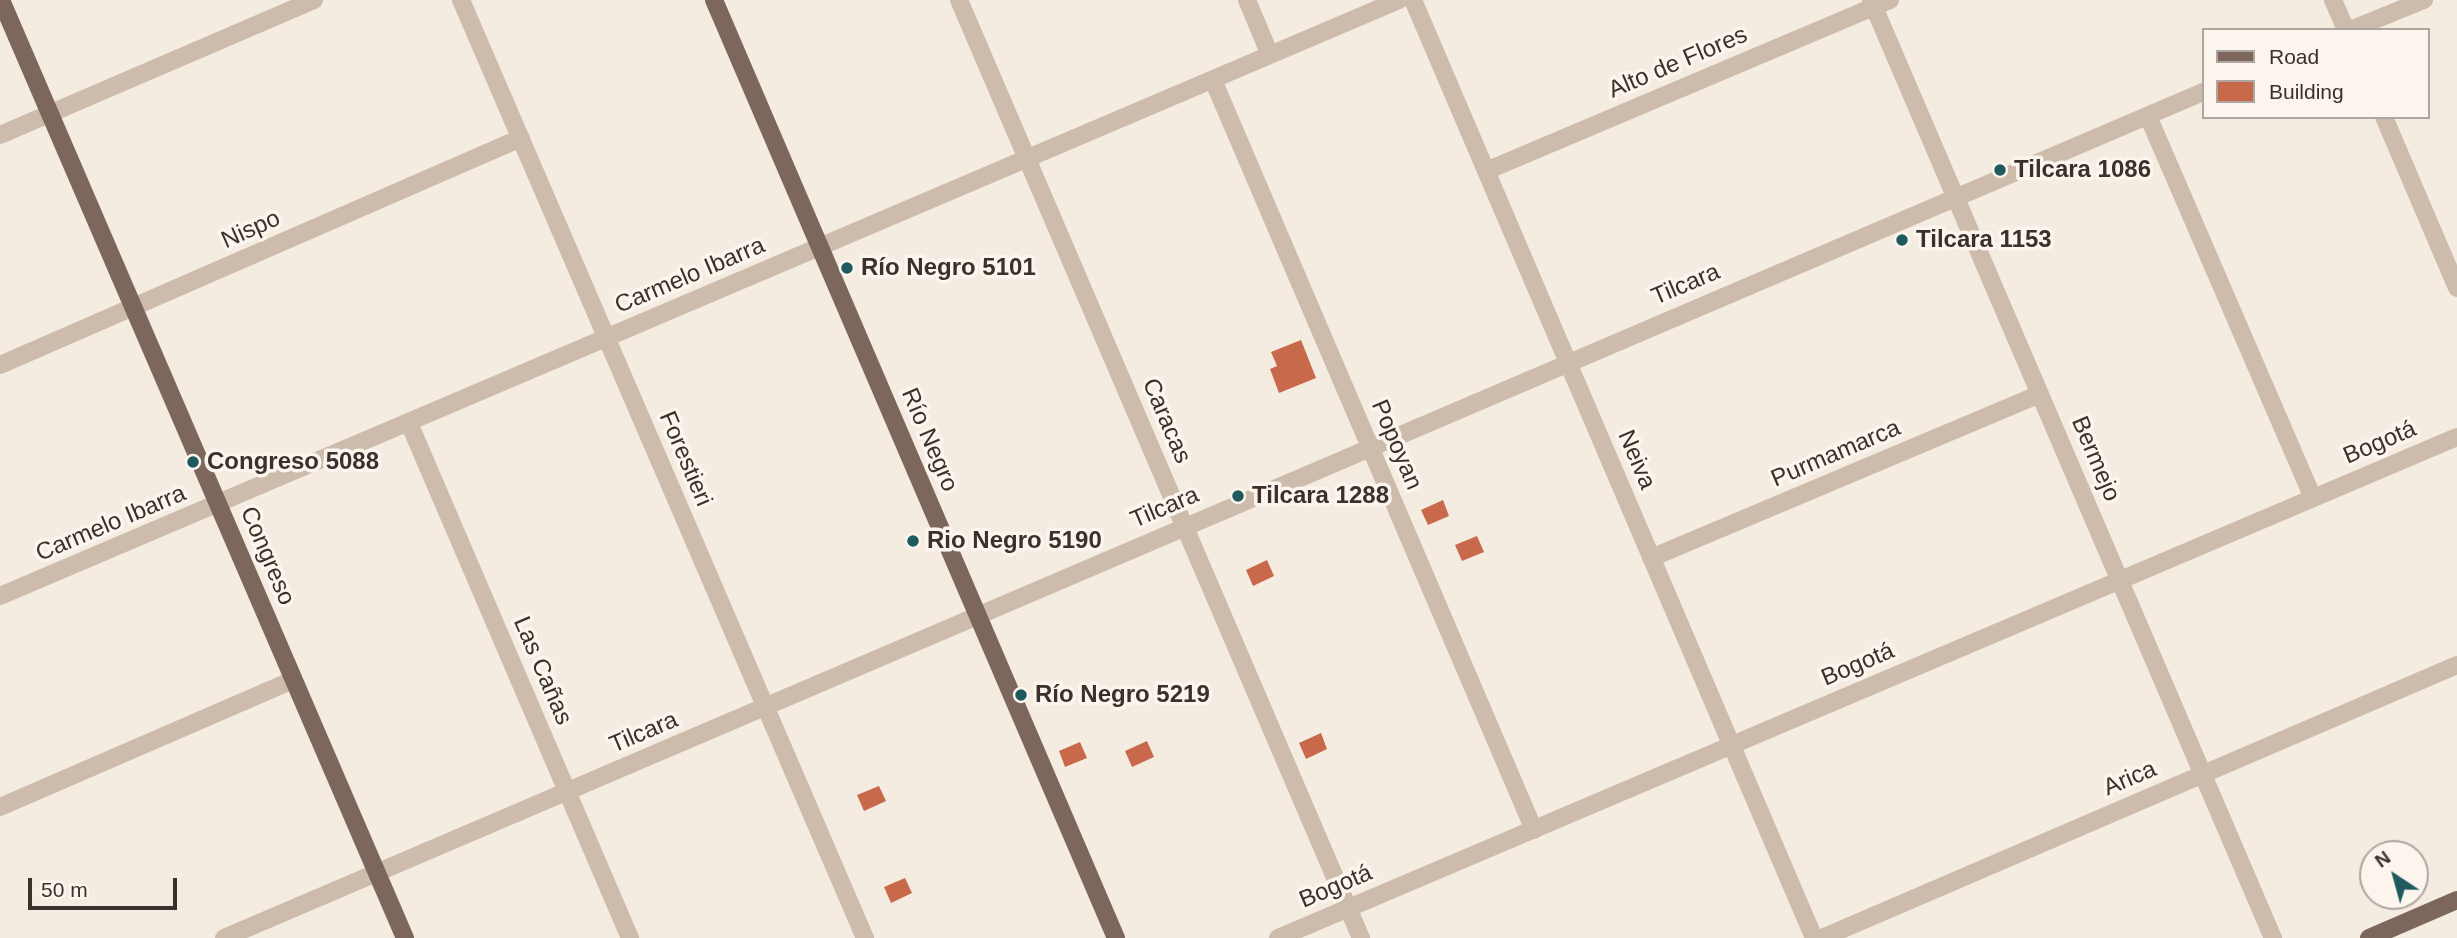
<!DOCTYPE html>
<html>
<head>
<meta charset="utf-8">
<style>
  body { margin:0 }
  #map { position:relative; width:2457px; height:938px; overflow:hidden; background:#f4ebe1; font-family:Arial,sans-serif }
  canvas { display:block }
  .legend { position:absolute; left:2202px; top:28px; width:228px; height:91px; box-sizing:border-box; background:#fbf5ee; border:2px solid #aea6a0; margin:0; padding:9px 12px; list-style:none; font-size:21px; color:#3b302b }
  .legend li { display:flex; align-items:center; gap:14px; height:35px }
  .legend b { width:35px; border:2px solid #aea6a0 }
  .north { position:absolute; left:2359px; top:840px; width:70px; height:70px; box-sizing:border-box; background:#fbf5ee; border:2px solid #aea6a0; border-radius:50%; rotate:324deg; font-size:19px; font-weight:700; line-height:28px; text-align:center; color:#3b302b }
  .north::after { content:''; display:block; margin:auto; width:24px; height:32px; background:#1f5a5e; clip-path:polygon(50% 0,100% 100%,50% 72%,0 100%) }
  .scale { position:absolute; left:28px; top:878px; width:149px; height:32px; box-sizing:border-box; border:4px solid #3b302b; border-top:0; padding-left:9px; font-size:21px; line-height:24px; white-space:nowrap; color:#3b302b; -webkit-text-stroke:5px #fbf5ee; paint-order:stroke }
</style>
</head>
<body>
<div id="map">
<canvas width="2457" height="938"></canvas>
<ul class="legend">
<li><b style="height:9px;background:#7d675c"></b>Road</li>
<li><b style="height:19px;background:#c8694b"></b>Building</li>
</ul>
<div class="north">N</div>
<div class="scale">50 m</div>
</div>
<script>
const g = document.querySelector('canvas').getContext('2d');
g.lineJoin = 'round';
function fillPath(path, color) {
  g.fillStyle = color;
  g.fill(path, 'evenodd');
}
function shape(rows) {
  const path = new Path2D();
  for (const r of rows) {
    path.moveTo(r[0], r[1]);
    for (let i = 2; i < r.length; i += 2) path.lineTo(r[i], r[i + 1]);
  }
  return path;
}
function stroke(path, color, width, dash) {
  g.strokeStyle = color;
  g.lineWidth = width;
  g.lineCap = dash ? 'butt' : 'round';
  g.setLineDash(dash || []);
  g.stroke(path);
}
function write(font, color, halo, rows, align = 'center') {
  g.font = font + ' Arial,sans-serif';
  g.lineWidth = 7;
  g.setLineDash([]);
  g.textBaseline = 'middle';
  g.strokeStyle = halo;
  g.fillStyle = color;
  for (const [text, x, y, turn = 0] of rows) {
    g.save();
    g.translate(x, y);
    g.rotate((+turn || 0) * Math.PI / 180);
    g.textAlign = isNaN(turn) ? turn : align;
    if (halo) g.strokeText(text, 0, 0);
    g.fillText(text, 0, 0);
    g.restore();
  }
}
fillPath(shape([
  [1301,340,1316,378,1279,393,1270,369,1277,366,1271,352],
  [1443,500,1449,516,1428,525,1421,510],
  [1477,536,1484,552,1462,561,1455,545],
  [1267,560,1274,576,1253,586,1246,570],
  [1321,733,1327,749,1306,759,1299,743],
  [1147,741,1154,757,1132,767,1125,751],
  [1080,742,1087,758,1065,767,1059,751],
  [879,786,886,801,864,811,857,795],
  [905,878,912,893,891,903,884,887]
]), '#c8694b');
stroke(shape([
  [461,0,865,938],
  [959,0,1361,938],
  [1247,0,1270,55],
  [1413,0,1814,938],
  [1871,0,2273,938],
  [2333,0,2346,30],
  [2350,30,2424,0],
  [1213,80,1534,830],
  [2148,116,2313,498],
  [2384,117,2457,288],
  [0,135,314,0],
  [1486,171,1890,0],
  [0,365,521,138],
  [409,423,630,938],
  [1651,558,2040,394],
  [0,596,1399,0],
  [0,807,293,680],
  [224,938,2203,92],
  [1278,938,2457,437],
  [1822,938,2457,665]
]), '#cdbbac', 18);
stroke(shape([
  [1,0,405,938],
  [714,0,1116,938],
  [2369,938,2457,900]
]), '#7d675c', 18);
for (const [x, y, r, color] of [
  [2000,170,7,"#1f5a5e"],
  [1902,240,7,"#1f5a5e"],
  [847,268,7,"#1f5a5e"],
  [193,462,7,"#1f5a5e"],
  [1238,496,7,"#1f5a5e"],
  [913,541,7,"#1f5a5e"],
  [1021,695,7,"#1f5a5e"]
]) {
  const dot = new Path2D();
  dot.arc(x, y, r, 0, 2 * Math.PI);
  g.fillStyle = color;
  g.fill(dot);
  stroke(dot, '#fbf5ee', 2.5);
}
write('24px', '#3b302b', '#fbf5ee', [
  ["Alto de Flores",1678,63,-23],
  ["Nispo",251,230,-24],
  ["Carmelo Ibarra",690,276,-23],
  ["Tilcara",1686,285,-23],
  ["Caracas",1166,421,67],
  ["Río Negro",929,440,67],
  ["Bogotá",2380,443,-23],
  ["Popoyan",1396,445,67],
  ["Purmamarca",1836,454,-23],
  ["Forestieri",685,459,67],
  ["Bermejo",2095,459,67],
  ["Neiva",1636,460,67],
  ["Tilcara",1165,508,-23],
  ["Carmelo Ibarra",111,524,-23],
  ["Congreso",267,556,67],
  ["Bogotá",1858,665,-23],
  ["Las Cañas",542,671,67],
  ["Tilcara",644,733,-23],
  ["Arica",2130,779,-23],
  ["Bogotá",1336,887,-23]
]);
write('bold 24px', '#3b302b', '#fbf5ee', [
  ["Tilcara 1086",2014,170],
  ["Tilcara 1153",1916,240],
  ["Río Negro 5101",861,268],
  ["Congreso 5088",207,462],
  ["Tilcara 1288",1252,496],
  ["Rio Negro 5190",927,541],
  ["Río Negro 5219",1035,695]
], 'left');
</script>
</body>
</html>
